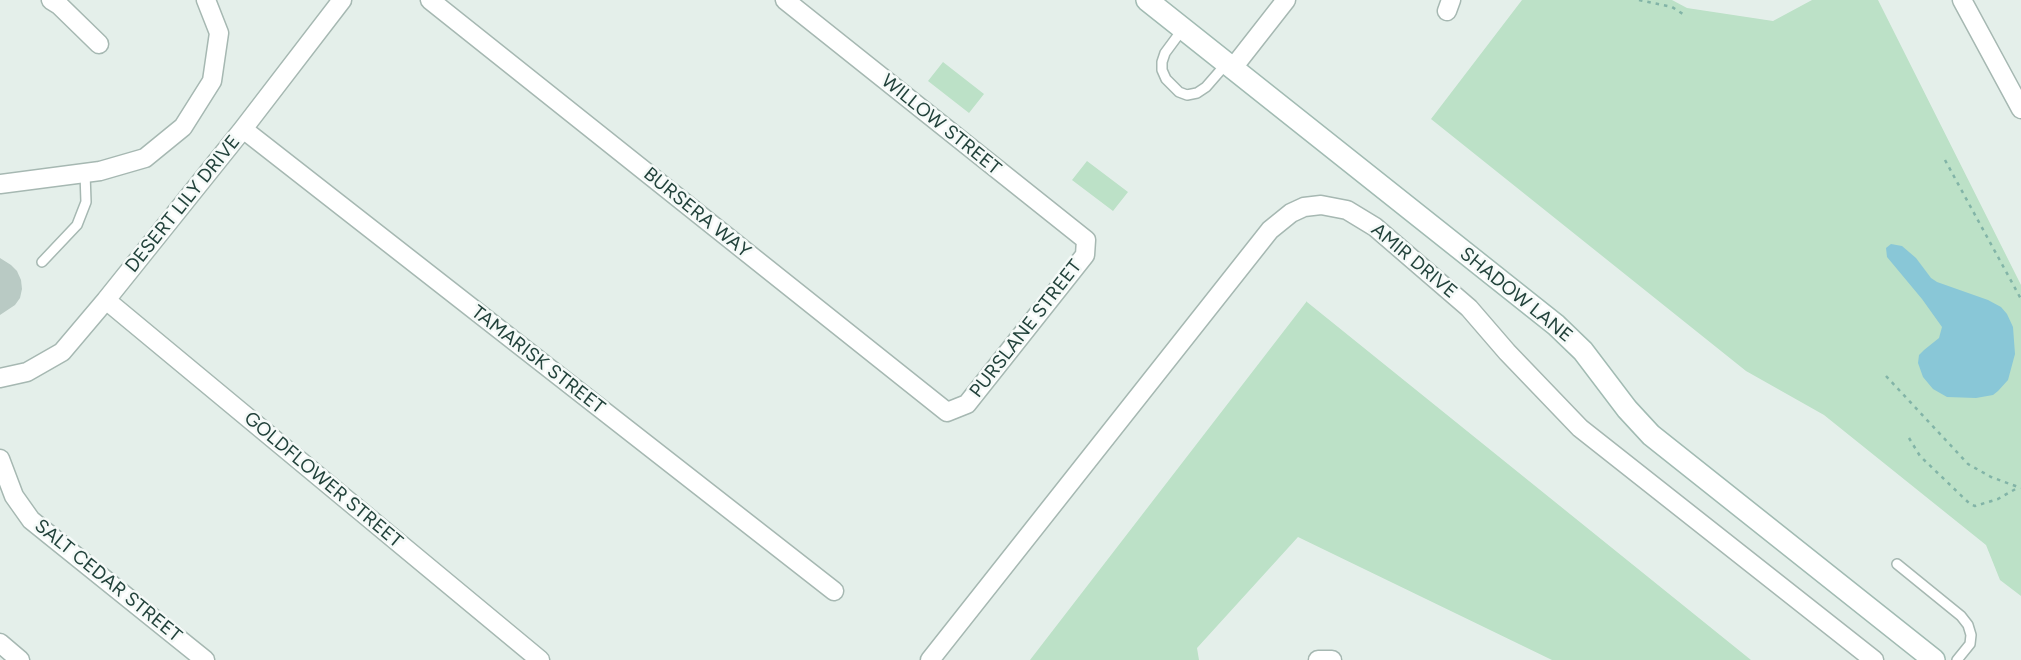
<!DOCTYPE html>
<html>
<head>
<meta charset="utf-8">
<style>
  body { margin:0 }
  canvas { display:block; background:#e4efea }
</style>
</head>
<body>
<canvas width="2021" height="660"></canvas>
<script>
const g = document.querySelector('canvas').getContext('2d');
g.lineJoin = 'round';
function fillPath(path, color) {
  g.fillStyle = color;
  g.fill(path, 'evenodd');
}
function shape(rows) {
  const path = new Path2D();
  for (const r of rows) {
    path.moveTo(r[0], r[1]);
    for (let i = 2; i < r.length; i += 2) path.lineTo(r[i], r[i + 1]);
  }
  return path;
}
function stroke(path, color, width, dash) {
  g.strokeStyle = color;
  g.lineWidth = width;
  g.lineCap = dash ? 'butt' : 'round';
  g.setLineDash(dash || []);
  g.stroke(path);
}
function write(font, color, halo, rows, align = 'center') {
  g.font = font + ' Figtree,sans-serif';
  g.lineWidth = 5;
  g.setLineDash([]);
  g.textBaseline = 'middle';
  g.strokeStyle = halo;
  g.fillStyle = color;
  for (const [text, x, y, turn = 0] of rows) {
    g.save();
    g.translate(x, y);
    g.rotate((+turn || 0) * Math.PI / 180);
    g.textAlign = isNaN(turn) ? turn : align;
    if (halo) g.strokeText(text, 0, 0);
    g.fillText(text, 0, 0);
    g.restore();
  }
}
fillPath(shape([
  [1522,0,1672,0,1687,8,1773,21,1812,0,1878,0,2021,285,2021,596,2000,580,1986,545,1824,415,1746,371,1431,119],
  [943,62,984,94,969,113,928,81],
  [1087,161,1128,192,1113,211,1072,180],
  [1307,301,1307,302,1751,660,1552,660,1298,537,1197,648,1199,660,1030,660]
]), '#bce1c7');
fillPath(shape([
  [1891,244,1902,246,1916,258,1931,278,1937,282,1988,300,2001,307,2007,314,2013,327,2015,354,2008,380,1998,391,1993,395,1976,398,1947,397,1933,389,1923,377,1918,363,1919,355,1924,350,1939,338,1942,327,1922,299,1887,257,1886,248]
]), '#89c7d7');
fillPath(shape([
  [0,258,11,265,17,271,21,280,22,289,20,298,15,305,0,315]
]), '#b9cac4');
const lane = shape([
  [1182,30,1165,53,1162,62,1162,70,1166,79,1179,92,1187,95,1197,93,1206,87,1226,64],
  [42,262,77,225,86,202,85,173],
  [1897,564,1961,616,1968,625,1971,635,1970,644,1957,660]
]);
const street = shape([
  [51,0,59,5,99,44],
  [430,0,947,412,967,404,1085,255,1086,240,785,0],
  [1962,0,2021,109],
  [1447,11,1451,0],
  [1232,69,1286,0],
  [243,129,834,591],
  [0,184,100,171,145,158,183,127,212,81,219,33,206,0],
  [106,300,540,660],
  [0,378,27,372,62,352,106,300,243,129,342,0],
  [0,459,14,496,31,520,205,660],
  [0,643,20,660],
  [930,660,1270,230,1291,213,1304,207,1321,205,1347,210,1375,227,1469,308,1507,352,1580,428,1874,660],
  [1318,660,1332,660]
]);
const secondary = shape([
  [1147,0,1556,325,1583,351,1627,409,1651,435,1934,660]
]);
stroke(lane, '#a6b8b2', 12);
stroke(street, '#a6b8b2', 21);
stroke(secondary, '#a2bbb3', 24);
stroke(shape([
  [1639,0,1672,7,1683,14],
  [1945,160,2021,299],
  [1886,376,1968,464,1991,477,2021,488],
  [1909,438,1920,456,1970,504,1975,506,1998,499,2019,487]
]), '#82b4a7', 2.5, [3.5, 5]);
stroke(lane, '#fff', 9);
stroke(street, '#fff', 18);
stroke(secondary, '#fff', 21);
write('19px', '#22423b', '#f5faf8', [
  ["WILLOW STREET",941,125,39],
  ["DESERT LILY DRIVE",183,204,-51],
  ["BURSERA WAY",697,213,39],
  ["AMIR DRIVE",1414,261,40],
  ["SHADOW LANE",1516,295,39],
  ["PURSLANE STREET",1026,329,-52],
  ["TAMARISK STREET",538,360,38],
  ["GOLDFLOWER STREET",323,480,40],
  ["SALT CEDAR STREET",108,581,39]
]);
</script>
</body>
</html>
